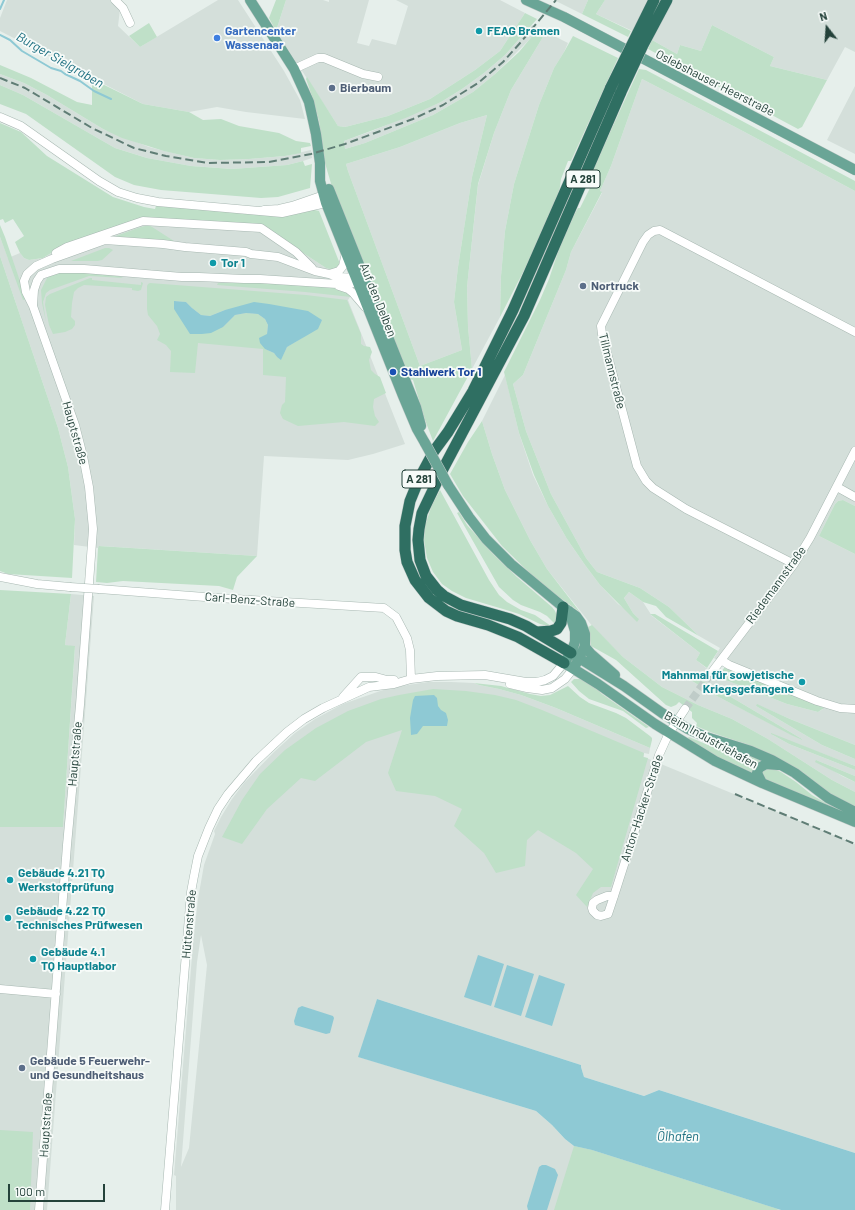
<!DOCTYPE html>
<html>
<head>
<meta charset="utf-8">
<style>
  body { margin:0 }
  #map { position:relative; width:855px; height:1210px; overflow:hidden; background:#e6efeb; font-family:Barlow,sans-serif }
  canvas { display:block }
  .north { position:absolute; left:807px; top:8px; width:40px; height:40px; -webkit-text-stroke:3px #f7fbf9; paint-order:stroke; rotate:343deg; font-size:11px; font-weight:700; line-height:16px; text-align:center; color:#24423a }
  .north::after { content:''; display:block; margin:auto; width:14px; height:18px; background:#24423a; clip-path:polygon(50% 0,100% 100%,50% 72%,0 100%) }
  .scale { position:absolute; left:8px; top:1184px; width:97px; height:18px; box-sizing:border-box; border:2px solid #24423a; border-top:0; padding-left:5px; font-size:12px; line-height:14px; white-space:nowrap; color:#24423a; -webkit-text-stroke:3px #f7fbf9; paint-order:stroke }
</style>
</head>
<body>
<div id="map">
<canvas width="855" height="1210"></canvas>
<div class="north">N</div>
<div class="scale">100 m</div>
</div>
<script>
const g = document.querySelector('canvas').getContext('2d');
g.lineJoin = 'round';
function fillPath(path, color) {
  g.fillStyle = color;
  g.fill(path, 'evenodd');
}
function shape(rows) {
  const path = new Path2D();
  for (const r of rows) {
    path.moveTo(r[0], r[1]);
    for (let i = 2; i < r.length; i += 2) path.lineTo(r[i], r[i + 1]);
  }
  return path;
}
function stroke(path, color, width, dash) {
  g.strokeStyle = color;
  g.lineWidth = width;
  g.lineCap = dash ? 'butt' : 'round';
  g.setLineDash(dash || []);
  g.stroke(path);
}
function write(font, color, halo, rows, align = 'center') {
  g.font = font + ' Barlow,sans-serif';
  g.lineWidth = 3.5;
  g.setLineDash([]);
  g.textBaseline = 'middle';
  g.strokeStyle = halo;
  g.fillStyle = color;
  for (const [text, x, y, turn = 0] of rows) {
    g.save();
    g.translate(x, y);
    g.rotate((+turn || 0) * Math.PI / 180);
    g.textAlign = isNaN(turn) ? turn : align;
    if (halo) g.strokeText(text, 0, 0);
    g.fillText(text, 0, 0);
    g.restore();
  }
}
fillPath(shape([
  [7,0,111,0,120,9,118,26,140,47,218,0,238,0,284,71,300,100,305,119,246,112,217,107,189,112,143,104,0,31,0,18],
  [286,0,323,0,329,2,329,0,369,0,357,43,369,46,372,39,396,45,408,6,396,0,500,0,525,13,500,51,475,70,430,99,388,116,345,127,338,126,276,31],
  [554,0,588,0,582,14],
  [605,0,855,0,855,52,845,47,827,80,770,66,774,57,712,25,701,51,680,45,677,54,652,40,596,14],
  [532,25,539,28,532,37,495,74,473,92,433,115,365,143,345,149,344,141,372,131,441,102,462,89,484,73,505,55],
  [546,32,568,43,564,52,554,68,539,105,514,184,505,231,501,276,500,317,472,369,468,327,467,287,478,185,494,133,511,90],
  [0,74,24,83,47,95,103,129,149,147,194,158,220,160,249,159,285,156,311,150,312,158,303,161,287,165,232,169,191,166,147,158,115,148,23,95,0,85],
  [642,79,739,129,855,191,855,506,843,500,838,501,835,504,819,536,855,554,855,745,790,719,758,705,756,706,822,745,855,759,855,766,771,734,789,744,855,770,855,776,816,760,842,776,855,782,855,792,832,780,768,739,732,719,698,705,662,687,623,657,593,627,547,569,530,540,505,490,492,454,482,421,505,375,519,433,533,475,548,506,567,539,585,565,600,585,618,604,639,619,633,613,624,598,629,592,643,602,652,616,700,653,696,660,718,677,787,704,818,712,823,709,727,666,714,658,720,648,699,636,669,607,640,588,597,572,586,558,551,494,526,431,513,384,523,375,566,270,571,252,602,193,600,191,611,166],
  [685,674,709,684,802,739,802,740,713,694,684,676],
  [855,86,855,154,827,140],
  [487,115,472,177,458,267,454,302,462,350,420,366,348,171,346,164,400,147,460,123],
  [145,218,262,226,326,268,340,264,352,294,348,300,405,444,373,454,348,460,264,456,257,556,100,546,98,548,74,545,75,519,68,467,58,428,0,256,0,237,8,258,20,253,24,258,29,260,43,258,56,250],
  [71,594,94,596,47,1210,0,1210,0,827,63,827,75,647,65,645],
  [428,682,451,682,474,683,479,685,499,689,521,695,556,708,650,748,649,754,644,753,644,757,855,844,855,1153,659,1090,644,1096,584,1077,581,1067,581,1065,377,999,359,1057,536,1111,552,1125,565,1139,574,1146,592,1150,781,1210,176,1210,176,1176,174,1175,193,944,198,899,204,865,215,834,214,831,221,817,232,799,244,783,274,752,295,733,315,719,343,704,386,689,408,685],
  [201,935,207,965,189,1148,181,1167,197,962]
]), '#d4dfda');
fillPath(shape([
  [276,0,286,0,276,31,269,18],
  [588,0,605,0,596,14,631,31,628,37,582,14],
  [525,13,537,19,505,55,484,73,462,89,441,102,408,117,344,141,345,149,365,143,433,115,473,92,495,74,519,52,539,28,546,32,511,90,494,133,478,184,467,287,468,327,472,369,433,441,425,420,413,380,409,379,332,187,325,163,319,121,313,99,306,79,307,77,338,126,345,127,388,116,430,99,475,70,500,51],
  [487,115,472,177,458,267,454,302,462,350,420,366,348,171,346,164,400,147,460,123],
  [149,23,157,37,140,47,129,36],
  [712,25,774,57,770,66,827,80,802,127,798,129,648,49,652,40,677,54,680,45,701,51],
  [573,36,618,58,571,161,568,161,561,179,559,194,537,245,500,317,501,276,505,231,514,184,539,105,554,68,564,52],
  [0,65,31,78,77,102,92,105,92,79,143,104,189,112,203,120,221,119,239,126,279,133,296,141,310,143,311,146,301,148,301,153,285,156,249,159,220,160,194,158,164,151,122,138,103,129,47,95,24,83,0,74],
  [639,69,646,70,855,181,855,191,739,129,642,79,611,166,600,191,602,192,571,252,566,270,523,375,513,384,526,431,551,494,586,558,597,572,640,588,669,607,699,636,666,617,656,606,643,602,629,592,624,598,633,613,639,619,637,622,600,585,585,565,567,539,548,506,534,475,519,433,504,372,540,300,549,279,561,243,568,225,578,208,580,208,590,188,592,173,595,165],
  [0,85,23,95,115,148,147,158,191,166,232,169,287,165,303,161,305,166,312,164,310,188,278,197,261,198,161,190,134,185,115,177,26,114,0,104],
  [0,123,21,132,47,156,113,197,144,207,155,209,156,206,315,210,319,211,340,264,338,267,334,269,330,269,326,268,262,226,150,218,56,250,43,258,29,260,24,258,20,253,15,242,24,236,13,219,5,223,3,219,0,220],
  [0,225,5,237,26,299,23,300,0,237],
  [149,225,177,243,113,237,141,227],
  [105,248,109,248,113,250,102,260,98,261,71,261],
  [0,256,58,428,68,467,75,519,72,578,8,574,0,571],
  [61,272,115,274,123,278,89,276,50,290,46,293,43,302,46,322,42,303,41,290,47,278,53,275],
  [90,278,92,278,92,280,141,285,141,282,143,283,141,290,138,291,132,290,132,288,84,285,78,288,74,292,72,303,71,317,75,321,75,325,72,329,65,332,53,334,49,325,45,305,46,297,50,294],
  [240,281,335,287,352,294,351,297,305,292,217,285,218,283,232,283],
  [150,283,306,295,347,300,361,334,361,344,364,346,370,347,372,352,369,360,371,370,375,374,380,377,386,393,374,399,373,407,375,416,379,422,375,426,344,422,298,426,283,419,280,413,282,405,285,402,286,377,263,375,263,349,198,343,195,373,170,372,171,351,166,345,157,340,160,334,157,326,148,315,147,309,147,286,148,284],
  [174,301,186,302,192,308,201,315,210,316,225,310,322,320,302,338,287,347,281,359,277,357,274,353,265,349,268,325,265,319,258,314,246,313,235,315,223,327],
  [482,421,492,454,505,490,530,540,547,569,580,612,541,584,502,546,463,496,450,474,468,442],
  [440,490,453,514,489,580,499,595,507,602,521,610,535,615,551,626,548,626,540,624,519,614,503,609,466,598,452,591,442,584,433,572,427,558,424,540,425,525,432,505],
  [843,500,855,506,855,554,819,536,835,504,838,501],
  [459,512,467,525,494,555,517,577,552,607,555,611,558,618,555,624,547,616,540,612,521,605,513,600,499,587,457,513],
  [99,546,257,556,237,577,233,590,219,586,123,581,107,583,96,582,98,548],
  [0,590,71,594,65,645,75,646,63,827,0,827],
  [650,614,655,614,718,651,707,668,696,660,700,653],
  [592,625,623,657,662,687,698,705,732,719,768,739,832,780,855,792,855,807,838,800,790,765,746,744,710,732,696,726,697,723,692,718,692,712,679,702,676,705,671,707,666,705,616,660,591,646,588,627],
  [727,666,824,708,818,712,787,704,718,677,724,668],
  [685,674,709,684,802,739,802,740,791,735,713,694,684,676],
  [574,679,583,679,590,683,602,694,649,727,646,728,623,711,589,699,579,691,571,682],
  [474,683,501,686,530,694,541,696,550,695,568,686,580,697,589,703,616,713,626,718,650,736,652,738,652,740,650,748,556,708,521,695,499,689,479,685],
  [433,689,466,691,495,695,516,700,542,710,644,753,643,757,648,758,611,887,601,887,593,893,587,907,576,895,593,869,576,853,538,830,527,840,525,866,496,873,484,853,454,826,462,809,435,796,396,791,388,773,402,730,366,742,315,781,301,778,267,809,242,844,222,837,242,800,260,774,285,750,316,728,348,711,381,699,399,695],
  [757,704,790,719,855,745,855,759,822,745,756,706],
  [771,733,855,766,855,770,789,744,771,734],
  [689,737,713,747,756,757,765,761,752,774,712,755,686,739],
  [816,760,855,776,855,782,815,762],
  [772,768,781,772,796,782,812,795,824,802,855,817,766,780,762,772,766,769],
  [0,1130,33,1132,30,1210,0,1210],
  [574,1146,592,1150,778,1209,777,1210,554,1210]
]), '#bfe0c8');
fillPath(shape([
  [174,301,186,302,192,308,201,315,210,316,225,310,254,302,269,304,308,311,322,320,318,329,287,347,281,360,277,357,274,353,265,349,260,343,259,338,267,334,268,325,265,319,258,314,246,313,235,315,223,327,211,333,202,334,190,334,174,309],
  [434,695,437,698,438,706,441,710,446,713,448,720,447,726,423,726,417,734,411,735,410,718,413,700,415,696],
  [478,955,504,964,491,1006,464,997],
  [507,965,534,974,521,1016,494,1007],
  [539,975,565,984,552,1026,525,1017],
  [377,999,581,1065,581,1067,584,1077,644,1096,659,1090,855,1153,855,1210,781,1210,592,1150,574,1146,565,1139,552,1125,536,1111,358,1057],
  [302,1006,333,1016,334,1018,330,1033,326,1034,295,1025,294,1021,298,1008],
  [542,1165,546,1165,555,1169,558,1175,547,1210,528,1210,527,1206,539,1167]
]), '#8ec9d4');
stroke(shape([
  [0,9,4,0],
  [0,35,10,40,22,51,51,68,61,71,65,74,80,81,94,91,111,99]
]), '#8ec9d4', 2);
stroke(shape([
  [685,709,712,672]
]), '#bfccc8', 8, [8, 4]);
const minor = shape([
  [115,0,123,8,130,23],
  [294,69,318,58,324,58,363,74,378,77],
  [0,117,21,126,99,181,118,192,137,198,158,202,282,213,326,203,331,197,324,195,292,206,279,209,264,210],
  [56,253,67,247,143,221,261,228,296,252,312,268],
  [329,274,339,271,343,266,346,253],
  [339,286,348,289,353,293,365,307],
  [33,305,34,290,37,281,41,275,59,269,84,269,182,277,199,277,244,279,260,279,337,284,350,284,363,280],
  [837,487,855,497],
  [794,564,686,509,653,488,646,481,637,466,602,334,601,326,643,242,648,235,654,231,660,230,855,332],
  [0,577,37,584,70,587],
  [99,589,218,598,384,608,396,617,407,638,410,650,411,679],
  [721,660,729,665,817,701,840,708,855,709],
  [712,672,794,564,810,538,855,451],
  [510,684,527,688,542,690,552,688,565,679,573,669],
  [343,697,361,677,376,677,387,680,394,680],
  [614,896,607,896,597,900,593,903,592,908,593,911,597,915,601,916,608,914,614,896,659,755,669,733,685,709],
  [0,989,56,994],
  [39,1210,67,845,80,705,93,529,89,487,83,456,75,425,33,306,26,292,24,281,27,274,36,266,52,259,105,240,163,244,185,247,246,252,251,254,278,257,315,271,329,274,337,277,361,278],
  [165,1210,191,892,194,876,198,856,209,828,218,809,228,794,256,761,287,732,304,719,323,708,369,687,394,684,411,679,437,676,485,675,526,682,537,682,545,680,553,676,564,663]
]);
const major = shape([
  [250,0,294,69,309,102,316,134,320,163,320,181,326,203,403,396,417,429,425,443],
  [526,0,564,17,855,170],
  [329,189,416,407,421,426],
  [448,485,469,517,486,539,511,564,563,607,576,616,581,623,585,634,585,646,576,664],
  [569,611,575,631,575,642,571,653,564,663,598,684,655,724,715,761,762,783,855,822],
  [585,647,591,654,615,675],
  [571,653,624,686,662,713,688,729,706,737,751,751,772,760,795,773,828,798,855,812],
  [762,783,757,773,759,768,766,764,778,765]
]);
const highway = shape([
  [538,632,551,631,557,629,561,623,563,607],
  [571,653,526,626,510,619,461,605,444,596,437,590,426,576,420,560,418,540,419,529,422,513,443,469,524,316,621,92],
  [564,663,518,637,488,625,457,616,446,611,429,598,415,580,407,562,405,550,405,526,410,501,419,479,434,451,448,432,473,391,513,310,611,87]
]);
stroke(minor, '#a8b8b2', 9);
stroke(major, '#c2cac8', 11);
stroke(highway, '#c2cac8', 12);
stroke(minor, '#fff', 8);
stroke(major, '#6aa596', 10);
stroke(highway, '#2f6f62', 11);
stroke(shape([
  [0,78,25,88,92,128,134,148,166,156,208,163,269,162,311,154,345,144,413,119,443,105,478,83,503,62,521,42,556,0],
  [735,794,855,844]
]), '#5f7d75', 2, [8, 4]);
const minorBridge = shape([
  [70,587,99,589]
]);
const majorBridge = shape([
  [425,443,448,485]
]);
const highwayBridge = shape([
  [611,87,654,0],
  [621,92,643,45,667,0]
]);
stroke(minorBridge, '#a8b8b2', 9, []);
stroke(majorBridge, '#c2cac8', 11, []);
stroke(highwayBridge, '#c2cac8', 12, []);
stroke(minorBridge, '#fff', 8);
stroke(majorBridge, '#6aa596', 10);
stroke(highwayBridge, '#2f6f62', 11);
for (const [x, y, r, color] of [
  [479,31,4,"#0f9aa8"],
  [217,38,4,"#3f7fe0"],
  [332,88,4,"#5c6f8a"],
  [213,263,4,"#0f9aa8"],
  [583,286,4,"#5c6f8a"],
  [393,372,4,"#1a4fb4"],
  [802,682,4,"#0f9aa8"],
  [10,880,4,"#0f9aa8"],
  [8,918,4,"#0f9aa8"],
  [33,959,4,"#0f9aa8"],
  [22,1068,4,"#5c6f8a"]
]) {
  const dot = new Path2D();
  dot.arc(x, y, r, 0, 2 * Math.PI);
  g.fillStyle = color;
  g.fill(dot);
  stroke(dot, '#f7fbf9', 1.5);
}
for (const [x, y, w] of [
  [583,179,34],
  [419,479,34]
]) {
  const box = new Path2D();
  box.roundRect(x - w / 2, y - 9, w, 18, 3);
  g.fillStyle = '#f7fbf9';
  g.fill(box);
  stroke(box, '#24423a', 1);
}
write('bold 11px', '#24423a', null, [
  ["A 281",583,179],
  ["A 281",419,479]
]);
write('bold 12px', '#366cbe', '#f7fbf9', [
  ["Gartencenter",225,31],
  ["Wassenaar",225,45]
], 'left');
write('bold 12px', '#0d838f', '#f7fbf9', [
  ["FEAG Bremen",487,31],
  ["Tor 1",221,263],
  ["Mahnmal für sowjetische",794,675,"right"],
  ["Kriegsgefangene",794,689,"right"],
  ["Gebäude 4.21 TQ",18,873],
  ["Werkstoffprüfung",18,887],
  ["Gebäude 4.22 TQ",16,911],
  ["Technisches Prüfwesen",16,925],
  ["Gebäude 4.1",41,952],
  ["TQ Hauptlabor",41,966]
], 'left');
write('12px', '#24423a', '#f7fbf9', [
  ["Oslebshauser Heerstraße",715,83,27],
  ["Auf den Delben",378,300,68],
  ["Tillmannstraße",612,371,76],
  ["Hauptstraße",75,433,74],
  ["Riedemannstraße",776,585,-54],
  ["Carl-Benz-Straße",250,600,4],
  ["Beim Industriehafen",711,740,29],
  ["Hauptstraße",75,754,-85],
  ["Anton-Hacker-Straße",642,808,-72],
  ["Hüttenstraße",189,924,-85],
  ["Hauptstraße",46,1125,-86]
]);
write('bold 12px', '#4e5e75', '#f7fbf9', [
  ["Bierbaum",340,88],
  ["Nortruck",591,286],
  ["Gebäude 5 Feuerwehr-",30,1061],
  ["und Gesundheitshaus",30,1075]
], 'left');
write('bold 12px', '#164399', '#f7fbf9', [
  ["Stahlwerk Tor 1",401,372]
], 'left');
write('italic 13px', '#1c6f80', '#f7fbf9', [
  ["Burger Sielgraben",60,60,30],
  ["Ölhafen",678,1137]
]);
</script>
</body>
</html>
